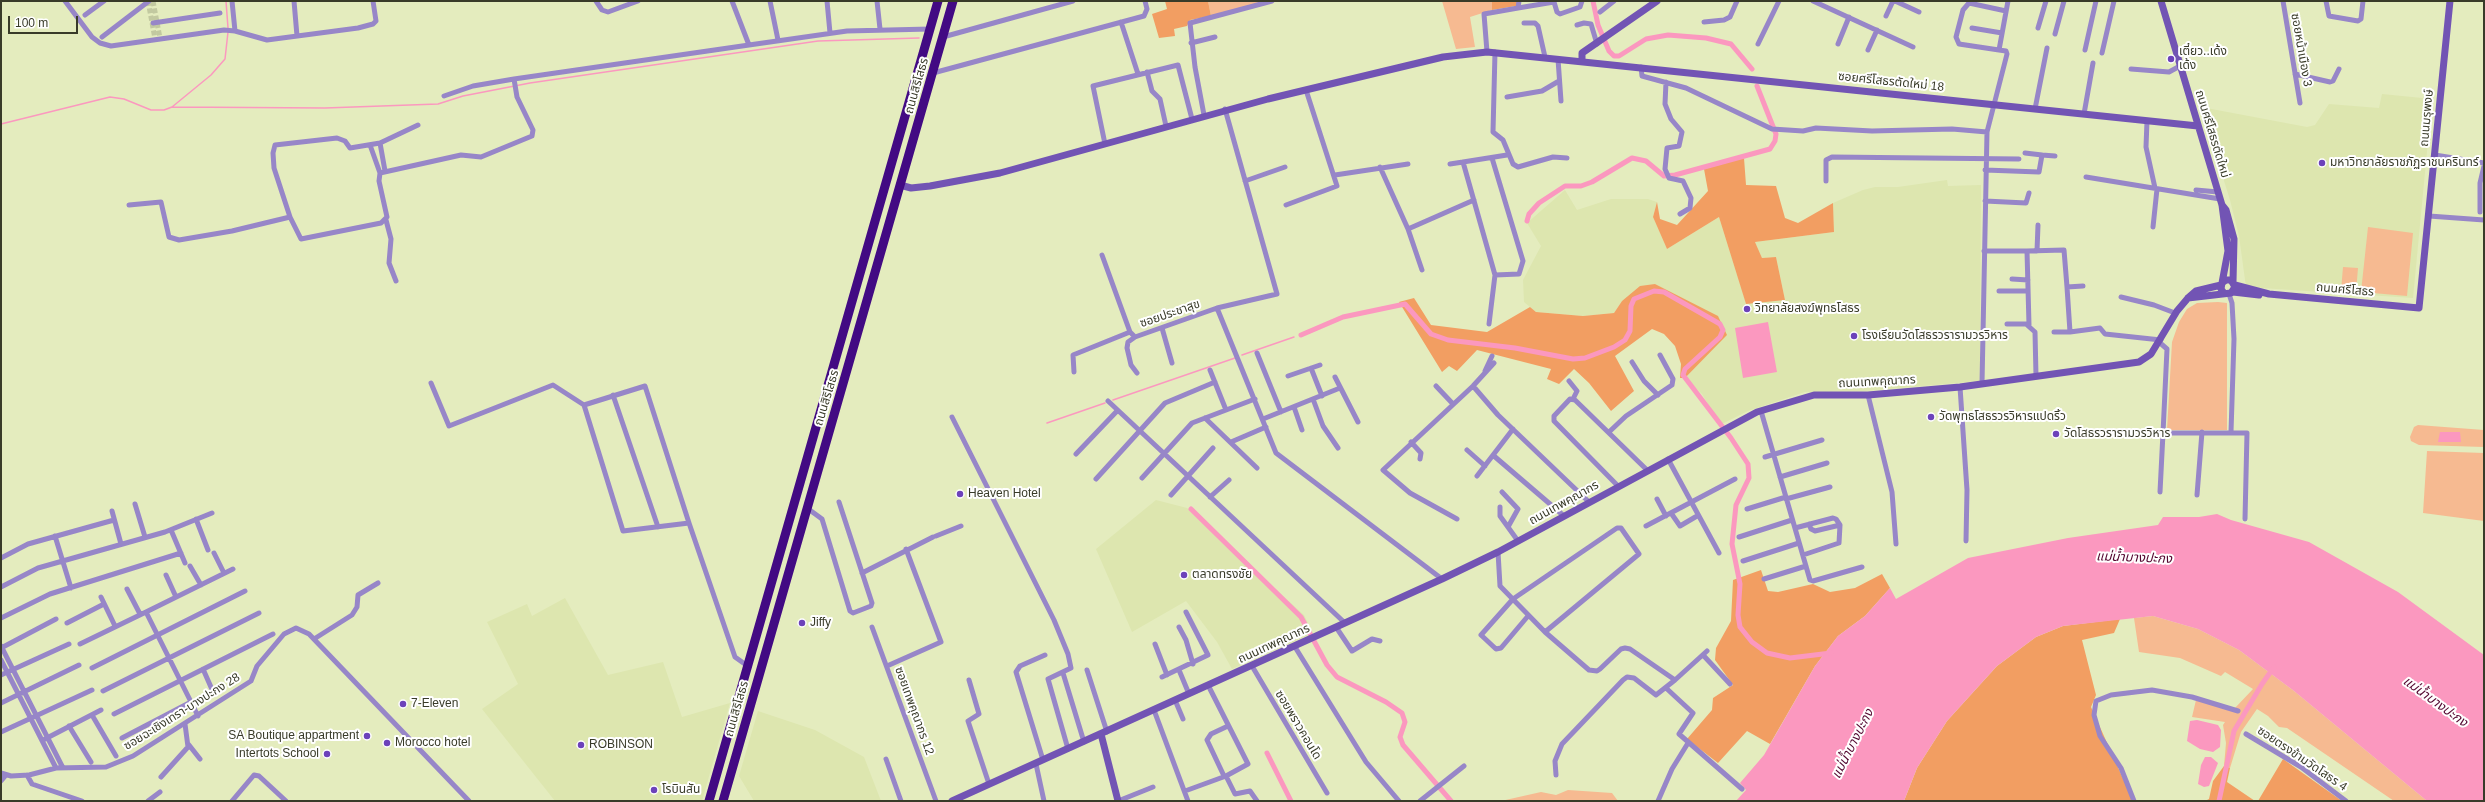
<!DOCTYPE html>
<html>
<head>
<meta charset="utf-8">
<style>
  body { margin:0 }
  #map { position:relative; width:2485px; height:802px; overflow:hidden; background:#e4ecbe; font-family:Arial,sans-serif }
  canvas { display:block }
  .frame { position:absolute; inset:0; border:2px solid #393b29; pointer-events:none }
  .scale { position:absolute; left:8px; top:16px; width:70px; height:18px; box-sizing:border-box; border:2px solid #393b29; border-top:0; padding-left:5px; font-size:12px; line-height:14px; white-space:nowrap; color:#393b29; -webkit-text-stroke:3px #fff; paint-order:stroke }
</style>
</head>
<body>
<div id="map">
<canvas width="2485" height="802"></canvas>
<div class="frame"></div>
<div class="scale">100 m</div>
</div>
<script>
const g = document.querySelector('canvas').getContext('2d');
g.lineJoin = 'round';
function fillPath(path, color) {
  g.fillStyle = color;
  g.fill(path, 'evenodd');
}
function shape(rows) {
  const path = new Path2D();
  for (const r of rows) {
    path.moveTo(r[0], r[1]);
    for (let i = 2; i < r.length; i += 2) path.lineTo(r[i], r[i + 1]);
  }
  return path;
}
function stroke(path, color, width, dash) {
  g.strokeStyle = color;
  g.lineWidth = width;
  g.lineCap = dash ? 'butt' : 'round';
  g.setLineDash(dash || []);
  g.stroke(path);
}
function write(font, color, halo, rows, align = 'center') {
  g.font = font + ' Arial,"Noto Sans Thai",sans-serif';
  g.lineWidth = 4;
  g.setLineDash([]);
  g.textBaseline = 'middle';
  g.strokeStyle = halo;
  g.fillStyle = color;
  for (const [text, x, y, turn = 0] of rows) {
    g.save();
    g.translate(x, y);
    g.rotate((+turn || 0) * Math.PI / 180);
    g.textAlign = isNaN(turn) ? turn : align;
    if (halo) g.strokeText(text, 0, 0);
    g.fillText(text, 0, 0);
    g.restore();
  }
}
fillPath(shape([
  [2382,94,2432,99,2413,298,2246,287,2239,236,2230,200,2201,107,2307,127,2315,125,2329,104,2379,108],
  [1947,180,1948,186,1981,185,1980,381,1865,391,1805,392,1748,411,1720,425,1702,394,1685,378,1727,335,1692,304,1655,284,1622,301,1614,313,1583,316,1536,312,1524,302,1523,280,1541,246,1527,223,1565,190,1577,210,1611,199,1648,199,1657,202,1653,217,1667,249,1719,217,1746,303,1785,300,1776,257,1762,258,1755,242,1834,232,1833,203,1863,190,1875,187,1898,187],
  [1156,500,1187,508,1304,615,1313,633,1232,669,1217,642,1186,601,1132,632,1096,549],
  [565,598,608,675,663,662,682,717,730,703,702,801,555,801,482,709,518,684,487,622,527,604,532,616],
  [758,711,815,730,864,757,881,801,754,801,739,776]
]), '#dde6af');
fillPath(shape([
  [1208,1,1265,1,1211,16],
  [1442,1,1492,1,1492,10,1470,17,1475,47,1456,49],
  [2368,227,2413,233,2407,296,2361,292],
  [2343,267,2358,268,2356,292,2341,291],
  [2218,302,2227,303,2227,430,2167,430,2172,342,2179,322,2187,309,2197,303],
  [2418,425,2484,430,2484,447,2419,445,2411,441,2410,437,2414,427],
  [2427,451,2484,453,2484,521,2423,513],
  [2153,616,2198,629,2239,650,2294,691,2427,801,2394,801,2287,728,2279,727,2268,716,2257,709,2241,732,2230,768,2224,766,2226,743,2223,725,2225,722,2192,717,2196,700,2235,708,2253,689,2225,672,2221,676,2180,658,2139,652,2134,618],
  [1568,790,1612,793,1618,801,1501,801,1541,792,1556,795]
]), '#f6ba91');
fillPath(shape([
  [1165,1,1208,1,1211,16,1190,20,1187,26,1174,29,1175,36,1159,38,1152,14,1167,9],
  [1492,1,1518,1,1516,6,1492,10],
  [1744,158,1746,185,1776,186,1785,218,1798,223,1833,203,1834,232,1755,242,1762,258,1776,257,1785,300,1746,304,1719,217,1667,249,1653,217,1657,202,1660,219,1677,225,1708,191,1704,169],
  [1655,284,1718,316,1727,335,1685,378,1680,378,1681,364,1675,346,1664,334,1652,329,1615,356,1634,391,1611,411,1589,383,1574,369,1559,384,1547,379,1551,369,1477,350,1457,371,1449,366,1442,372,1399,302,1414,298,1431,325,1487,332,1530,307,1536,312,1583,316,1614,313,1622,301,1640,286],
  [1761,570,1768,591,1778,592,1813,584,1830,592,1855,588,1882,574,1890,588,1865,616,1838,636,1815,666,1770,744,1747,731,1718,763,1687,739,1712,710,1713,698,1733,685,1715,660,1716,648,1731,621,1733,580],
  [2120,619,2114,633,2082,640,2096,695,2091,707,2133,801,1904,801,1917,768,1947,721,1997,666,2036,637,2063,626],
  [2283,759,2342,801,2258,801],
  [2224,766,2230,768,2227,782,2255,801,2205,801,2209,799,2213,781]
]), '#f29e62');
fillPath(shape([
  [1768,322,1777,372,1743,378,1735,328],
  [2440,432,2460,432,2461,442,2438,442],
  [2217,514,2231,520,2309,542,2398,592,2484,655,2484,801,2427,801,2294,691,2239,650,2198,629,2153,616,2063,626,2036,637,1997,666,1947,721,1917,768,1904,801,1736,801,1746,790,1740,783,1764,755,1815,666,1838,636,1865,616,1890,588,1896,599,1968,558,2068,538,2158,525,2163,517,2199,517],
  [2197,720,2218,725,2221,730,2220,747,2213,752,2200,749,2187,741,2190,721],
  [2205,757,2211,757,2218,763,2209,786,2204,787,2198,784,2201,765]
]), '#fb98bf');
stroke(shape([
  [226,1,228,28],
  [172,107,325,108,438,104,463,96,530,83,818,41,919,38],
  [1,124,110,97,124,99,151,110,164,110,172,107,211,75,225,59,228,32],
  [1242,355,1294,337],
  [1113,400,1235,358],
  [1047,423,1105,403]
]), '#fb98bf', 1.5);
stroke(shape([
  [1593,1,1598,25,1609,51,1614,56,1619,56,1646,39,1668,35,1706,38,1731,44,1752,69],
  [1527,221,1529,214,1539,203,1565,186,1581,186,1592,182,1632,158,1646,161,1664,176,1675,175,1770,149,1775,141,1776,134,1757,86],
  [1301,335,1343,317,1405,304,1431,334,1448,340,1515,348,1573,359,1585,358,1614,347,1625,340,1630,331,1631,306,1634,299,1654,291,1664,292,1720,324,1723,330,1720,337,1685,369,1683,375,1731,438,1748,464,1749,478,1736,505,1732,544,1740,584,1738,615,1740,627,1752,642,1767,653,1790,658,1831,653],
  [1191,509,1301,617,1327,665,1337,677,1386,702,1402,713,1405,722,1400,737,1403,745,1451,801],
  [1267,753,1291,801],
  [2219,801,2234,731,2262,684,2274,667]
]), '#fb98bf', 5);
stroke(shape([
  [148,1,155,39],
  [153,1,160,38]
]), '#c2c9a0', 5, [5, 2.5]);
stroke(shape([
  [65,1,92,37,100,43,111,46,224,30,235,31,267,40,358,28,373,24,376,21,373,1],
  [232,1,235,31],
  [294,1,297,36],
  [596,1,602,10,608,12,638,1],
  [732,1,749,45,847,31,930,29],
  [770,1,778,40],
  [827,1,830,33],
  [877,1,880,29],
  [1813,1,1913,47],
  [1895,1,1919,12],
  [2283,1,2300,103],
  [2326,1,2329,16,2358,21,2361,19,2363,1],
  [1518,8,1554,2,1557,12,1560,14,1580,7,1582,1],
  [1600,12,1614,1],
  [85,15,104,1],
  [1886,16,1893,1],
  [1121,22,1138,74],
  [1704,22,1724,20,1730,17,1737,1],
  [153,23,220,13],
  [1524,23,1535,23,1538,26,1545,57],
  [1577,25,1584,23,1591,24,1597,44],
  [1972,28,2002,33],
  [2038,28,2046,1],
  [2055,34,2064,1],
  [102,37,149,1],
  [943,37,1073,1],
  [1191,43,1215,37],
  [1758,44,1779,1],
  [1838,44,1849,17],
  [1868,50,1877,30],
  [1999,50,1959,44,1956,37,1963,10,1969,3,2006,11],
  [2085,50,2096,1],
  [1487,52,1484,14,1518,8,1519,1],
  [1495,52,1493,132,1503,140,1513,164,1518,167,1553,157,1567,158],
  [2102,53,2114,1],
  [1558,59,1561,101],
  [1641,67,1642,76,1686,88,1772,129,1803,131,1816,128,1872,131,1952,129,1987,132],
  [2131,69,2169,72,2180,66],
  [1147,72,1152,91,1160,99,1166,126],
  [933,73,1144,16,1147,9,1145,1],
  [2295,74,2330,82,2333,81,2339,69],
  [1666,82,1665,104,1671,119,1682,132,1679,146,1667,148,1665,169,1669,178,1683,181,1691,198,1690,208,1680,214],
  [444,96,473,86,514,79,749,45],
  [1507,97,1542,91,1559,81],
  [2035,109,2047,48],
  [2084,114,2093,63],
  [1204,115,1195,67,1190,23,1272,1],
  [2147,121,2146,147,2155,188],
  [1105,144,1093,86,1178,65,1192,119],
  [370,145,380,173],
  [2042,155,2055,156],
  [2435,155,2484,163],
  [1492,158,1523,261,1519,274,1495,275],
  [1450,164,1463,162],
  [1380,167,1408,229],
  [1985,170,2039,172,2042,155,2025,153],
  [385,171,380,143,418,125],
  [1335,175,1408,164],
  [2086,177,2220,199],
  [1245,181,1285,167],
  [1826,181,1826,160,1832,157,2019,159],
  [2196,190,2218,192],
  [1985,201,2026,203,2029,193],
  [129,205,161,202,169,237,179,240,232,231,290,217,301,239,381,223,387,217,379,181,380,173,461,155,481,157,532,136,533,130,517,97,514,79],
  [1286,205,1337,186,1306,90],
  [2480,212,2480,183,2484,166],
  [2429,216,2484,220],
  [290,217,274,168,273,153,275,145,337,138,345,141,350,148,380,143],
  [386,220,391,239,389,263,396,281],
  [2153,227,2157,189],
  [1984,251,2027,251,2029,325],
  [2027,251,2064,250,2067,287,2083,286],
  [2037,251,2038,225],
  [1102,255,1130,332,1135,337,1217,308,1277,294,1225,109],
  [1422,270,1408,229,1474,200],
  [2012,279,2028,280],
  [2067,287,2070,332,2100,328,2105,334,2161,340],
  [1999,291,2028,291],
  [2229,294,2232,303,2234,339,2231,432],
  [2121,297,2154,305,2175,313],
  [1217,308,1276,453,1442,579],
  [1489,324,1495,275,1463,162,1507,155],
  [2007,324,2026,324,2035,332,2036,376],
  [1162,328,1172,363],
  [2054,332,2070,332],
  [1135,337,1128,342,1127,348,1131,365,1137,373],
  [2159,342,2167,349,2163,433,2247,433,2245,519],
  [1257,353,1281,412],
  [1632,362,1644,381,1658,395],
  [1311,368,1322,396],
  [1210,370,1226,410],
  [1485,371,1492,356],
  [1074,372,1073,355,1130,332],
  [1288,376,1320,365],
  [1335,377,1358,422],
  [1569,381,1577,391,1573,399],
  [431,383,449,426,553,385,584,405,623,531,689,523,735,657,749,667],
  [1982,384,1987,132,2007,54,2006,51,1999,50,2008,1],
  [1436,386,1453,404],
  [1473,386,1498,415,1589,502],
  [1960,387,1967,490,1966,541],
  [613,395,658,527],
  [1868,395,1892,492,1896,544],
  [1313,399,1323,426,1338,448],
  [1108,401,1345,623],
  [584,405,645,386,689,523],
  [1294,407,1302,430],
  [1761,411,1810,580,1813,581,1862,567],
  [952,417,1054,620,1068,654,1071,668,1048,679,1068,749],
  [1205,418,1257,468],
  [1263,419,1340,388],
  [1609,432,1626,416,1672,385,1673,379,1660,355],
  [1231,442,1266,427],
  [1411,442,1421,453,1420,459],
  [1467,450,1485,466],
  [1076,454,1117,411],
  [1494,456,1564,516],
  [1765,457,1822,440],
  [1668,459,1719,553],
  [1477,476,1513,429],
  [1780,477,1827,463],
  [1142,478,1192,423,1255,399],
  [1096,479,1165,403,1215,382],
  [1618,486,1554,421,1554,416,1570,399,1575,400,1647,470],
  [1502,492,1518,509,1508,527],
  [2160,492,2163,433],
  [1171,495,1213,448],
  [2197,495,2202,432],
  [1210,497,1229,480],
  [1657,499,1666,516],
  [1786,499,1830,487],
  [135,504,145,537],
  [1500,507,1500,516,1518,541],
  [807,508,822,519,850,611,853,613,871,606,872,603,839,502],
  [1747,509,1786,497],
  [112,511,121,544],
  [1671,513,1680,526,1697,516],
  [196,519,208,550],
  [1457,519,1410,493,1383,470,1473,386,1494,363],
  [1809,524,1811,529,1815,531,1840,525],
  [1646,526,1735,479],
  [1795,528,1833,518,1836,519,1840,525,1839,543,1803,555],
  [171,530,185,563],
  [55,536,71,588],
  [936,536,961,526],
  [1739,537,1792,520],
  [1498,552,1500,586,1545,632,1589,670,1597,671,1600,669,1621,649,1625,648,1630,649,1675,680,1707,651],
  [214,553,224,573],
  [1,558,28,544,114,520],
  [1743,561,1799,543],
  [190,566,201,585],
  [862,573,933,537],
  [166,575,176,597],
  [1764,579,1806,566],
  [1,587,38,568,165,532,212,513],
  [127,589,140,614],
  [101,597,115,626],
  [146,612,233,569],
  [1528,616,1501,648,1496,649,1481,635,1513,599,1617,528,1621,528,1639,554,1545,632],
  [1,618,50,594,181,553],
  [67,623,104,604],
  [872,627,936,801],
  [1179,627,1186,640,1193,664],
  [1336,627,1352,651,1372,639,1380,641],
  [314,639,352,615,357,607,358,595,378,583],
  [80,644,146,612,198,716],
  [1155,644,1167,675],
  [1,646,63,768],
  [1295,647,1366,762,1399,801],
  [1,648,56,619],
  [1703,655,1730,684],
  [1,660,56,768],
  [887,666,941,642,906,549],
  [1252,666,1327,793],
  [92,668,245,591],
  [203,669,214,694],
  [1087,670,1107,732],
  [1179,670,1189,694],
  [1063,673,1084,742],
  [1,675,69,644],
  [1162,677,1208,655,1186,612],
  [969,680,979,714,968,721,989,784],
  [1666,688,1693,713,1679,734,1742,789],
  [103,691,259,613],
  [1175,700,1183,719],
  [1,703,79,665],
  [1154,710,1188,801],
  [114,714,273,634],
  [92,715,116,756],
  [69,726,91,762],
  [1,732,92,690],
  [2246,734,2301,767,2346,801],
  [122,738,191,702],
  [45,739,101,710],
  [189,745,200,759],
  [886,759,901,801],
  [1043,760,1016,672,1020,666,1045,655],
  [1036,764,1044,801],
  [1,773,11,776,29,775,56,768,106,767,133,756,251,681,257,666,284,634,296,628,309,634,469,801],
  [27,775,32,784,82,801],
  [1556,775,1555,761,1562,744,1623,680,1627,677,1634,678,1656,695,1675,680],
  [1224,776,1207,740,1211,734,1228,726],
  [1226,776,1235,794,1250,791,1257,801],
  [161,777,188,747,185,724],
  [1,781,6,775],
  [1185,791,1226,776,1248,764,1208,685],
  [148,801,160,792],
  [232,801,254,775,259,776,286,801],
  [1118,801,1153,787],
  [1420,801,1464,766],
  [1658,801,1672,769,1688,743],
  [2134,801,2121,768,2100,736,2094,715,2096,701,2111,695,2152,690,2192,697,2238,711]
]), '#9786c8', 5);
stroke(shape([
  [2161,1,2222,205,2228,251,2222,283],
  [1582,61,1582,53,1657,1],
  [900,185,911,188,930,186,1000,173,1268,99,1443,57,1487,52,2198,126],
  [2222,205,2226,210,2234,239,2233,282],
  [2235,285,2269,294,2419,308,2450,1],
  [2233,292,2259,295],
  [2188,298,2231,293,2235,287,2231,280,2226,280,2222,283,2221,289,2224,293],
  [1101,734,1118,801],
  [952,801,1442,579,1498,552,1757,412,1814,395,1868,395,1960,387,2139,362,2151,354,2177,311,2188,298,2196,291,2221,285]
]), '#7254b4', 7);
stroke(shape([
  [709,801,938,1],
  [723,801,953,1]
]), '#420a83', 9);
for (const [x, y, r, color] of [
  [2171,59,4,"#6c42ba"],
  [2322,163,4,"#6c42ba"],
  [1747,309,4,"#6c42ba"],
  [1854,336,4,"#6c42ba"],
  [1931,417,4,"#6c42ba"],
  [2056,434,4,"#6c42ba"],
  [960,494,4,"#6c42ba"],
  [1184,575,4,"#6c42ba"],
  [802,623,4,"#6c42ba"],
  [403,704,4,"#6c42ba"],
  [367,736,4,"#6c42ba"],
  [387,743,4,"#6c42ba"],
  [581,745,4,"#6c42ba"],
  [327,754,4,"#6c42ba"],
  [654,790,4,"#6c42ba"]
]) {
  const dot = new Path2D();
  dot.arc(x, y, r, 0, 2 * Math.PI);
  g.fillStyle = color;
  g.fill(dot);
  stroke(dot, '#fff', 1.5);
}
write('12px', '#393b29', '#fff', [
  ["ซอยหน้าเมือง 3",2301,50,80],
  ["ซอยศรีโสธรตัดใหม่ 18",1891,82,6],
  ["ถนนสิริโสธร",917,86,-74],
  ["ถนนมรุพงษ์",2427,118,-85],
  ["ถนนศรีโสธรตัดใหม่",2212,134,73],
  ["ถนนศรีโสธร",2345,290,5],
  ["ซอยประชาสุข",1170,314,-19],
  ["ถนนเทพคุณากร",1877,382,-3],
  ["ถนนสิริโสธร",827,398,-73],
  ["ถนนเทพคุณากร",1564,503,-29],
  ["ถนนเทพคุณากร",1274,644,-25],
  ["ถนนสิริโสธร",737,709,-74],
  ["ซอยเทพคุณากร 12",914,711,70],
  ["ซอยฉะเชิงเทรา-บางปะกง 28",182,712,-32],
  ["ซอยพราวคอนโด",1298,725,59],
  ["ซอยตรงข้ามวัดโสธร 4",2302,759,34]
]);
write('12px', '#393b29', '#fff', [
  ["เตี๋ยว..เด้ง",2179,52],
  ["เด้ง",2179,66],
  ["มหาวิทยาลัยราชภัฏราชนครินทร์",2330,163],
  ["วิทยาลัยสงฆ์พุทธโสธร",1755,309],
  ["โรงเรียนวัดโสธรวรารามวรวิหาร",1862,336],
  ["วัดพุทธโสธรวรวิหารแปดริ้ว",1939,417],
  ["วัดโสธรวรารามวรวิหาร",2064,434],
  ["Heaven Hotel",968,494],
  ["ตลาดทรงชัย",1192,575],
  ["Jiffy",810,623],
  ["7-Eleven",411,704],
  ["SA Boutique appartment",359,736,"right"],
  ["Morocco hotel",395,743],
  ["ROBINSON",589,745],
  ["Intertots School",319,754,"right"],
  ["โรบินสัน",662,790]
], 'left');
write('italic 13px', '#53062f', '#fff', [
  ["แม่น้ำบางปะกง",2134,558,2],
  ["แม่น้ำบางปะกง",2435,702,36],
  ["แม่น้ำบางปะกง",1853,744,-63]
]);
</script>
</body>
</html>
